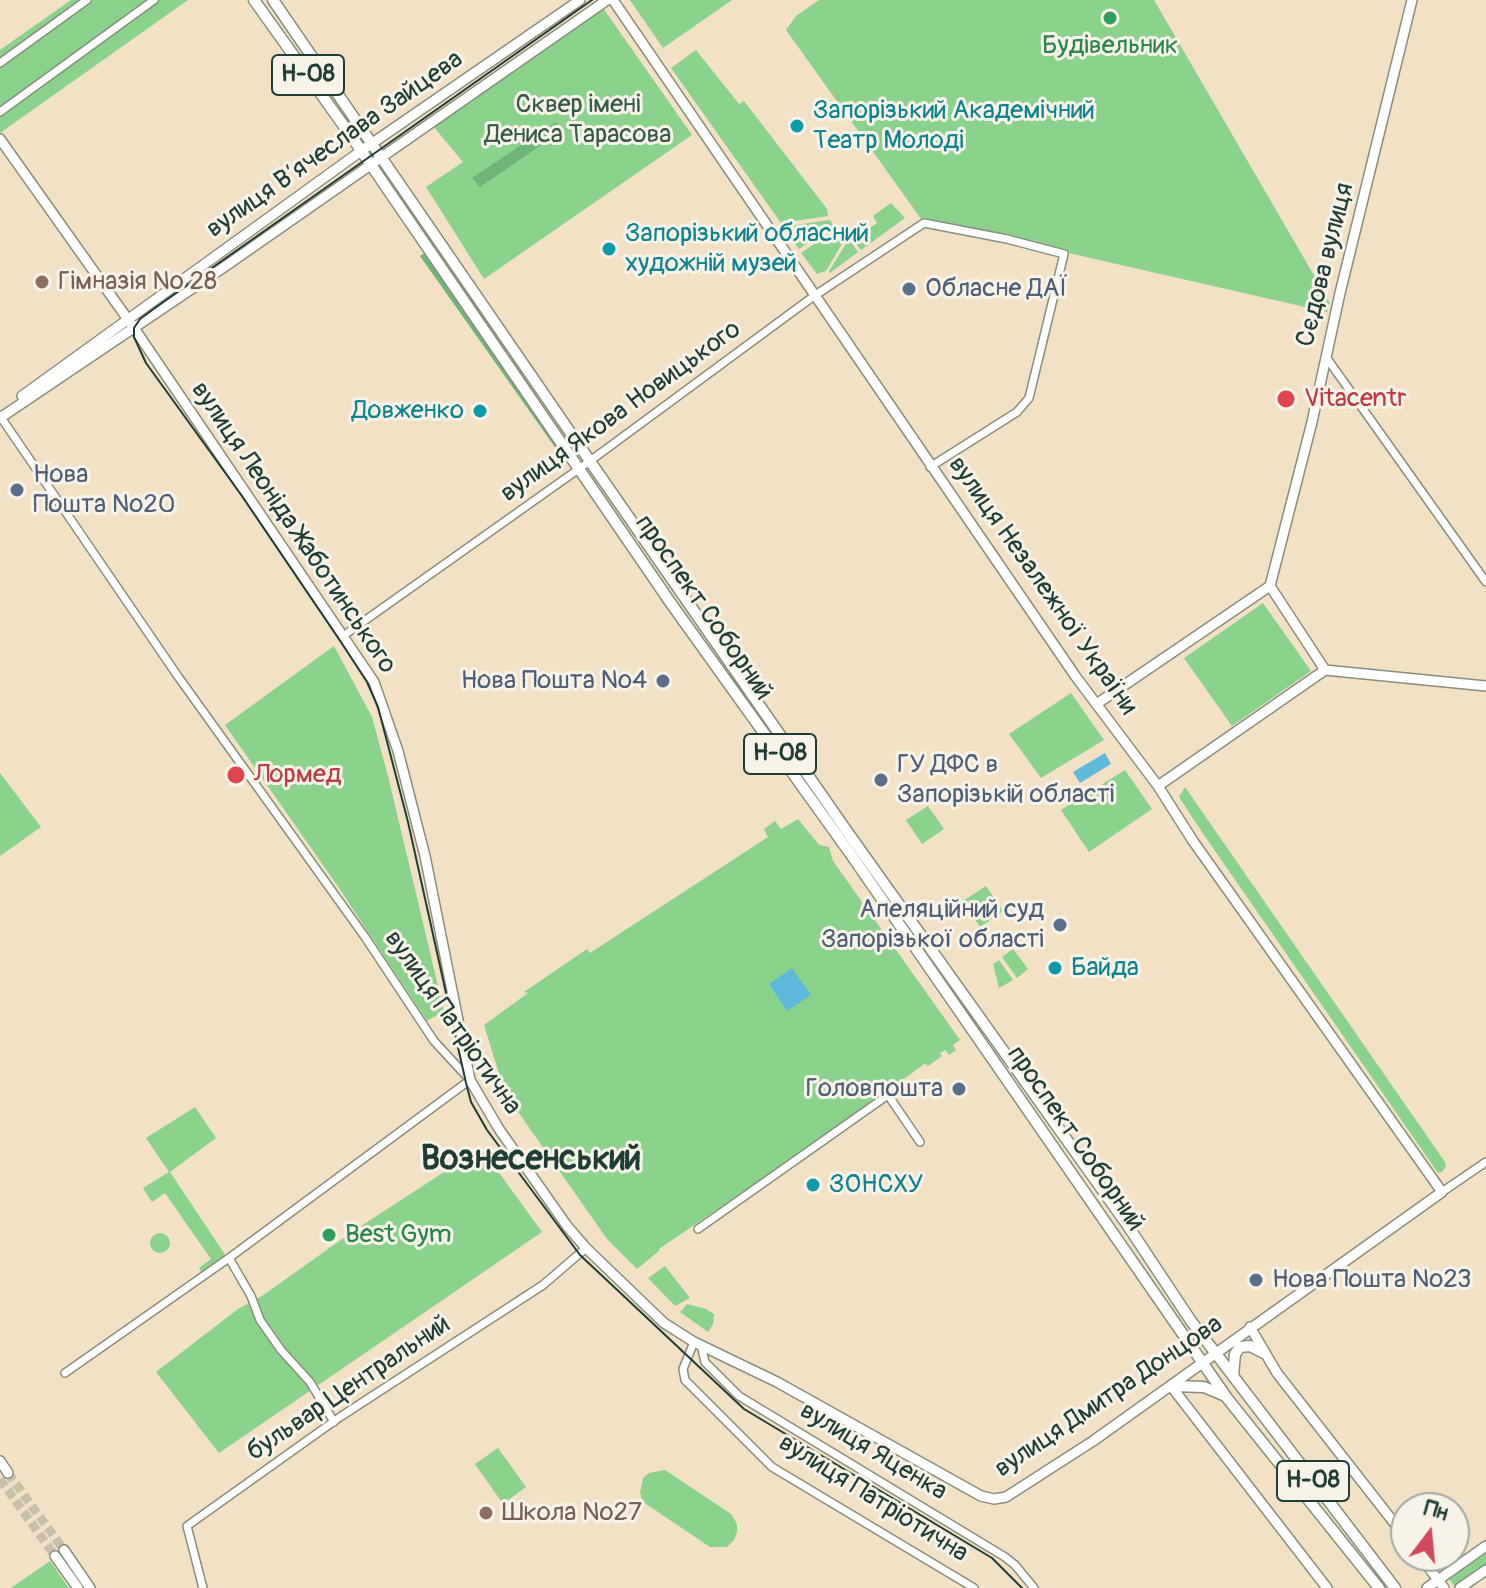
<!DOCTYPE html>
<html>
<head>
<meta charset="utf-8">
<style>
  body { margin:0 }
  #map { position:relative; width:1486px; height:1588px; overflow:hidden; background:#f2e1c5; font-family:Pangolin,sans-serif }
  canvas { display:block }
  .north { position:absolute; left:1390px; top:1492px; width:80px; height:80px; box-sizing:border-box; background:#f7f3e8; border:2px solid #a1aaa0; border-radius:50%; rotate:16deg; font-size:22px; font-weight:700; line-height:32px; text-align:center; color:#1f3d34 }
  .north::after { content:''; display:block; margin:auto; width:28px; height:36px; background:#d1495b; clip-path:polygon(50% 0,100% 100%,50% 72%,0 100%) }
</style>
</head>
<body>
<div id="map">
<canvas width="1486" height="1588"></canvas>
<div class="north">Пн</div>
</div>
<script>
const g = document.querySelector('canvas').getContext('2d');
g.lineJoin = 'round';
function fillPath(path, color) {
  g.fillStyle = color;
  g.fill(path, 'evenodd');
}
function shape(rows) {
  const path = new Path2D();
  for (const r of rows) {
    if (r.length === 3) {
      path.moveTo(r[0] + r[2], r[1]);
      path.arc(r[0], r[1], r[2], 0, 2 * Math.PI);
      continue;
    }
    path.moveTo(r[0], r[1]);
    for (let i = 2; i < r.length; i += 2) path.lineTo(r[i], r[i + 1]);
  }
  return path;
}
function stroke(path, color, width, dash) {
  g.strokeStyle = color;
  g.lineWidth = width;
  g.lineCap = dash ? 'butt' : 'round';
  g.setLineDash(dash || []);
  g.stroke(path);
}
function write(font, color, halo, rows, align = 'center') {
  g.font = font + ' Pangolin,sans-serif';
  g.lineWidth = 6;
  g.setLineDash([]);
  g.textBaseline = 'middle';
  g.strokeStyle = halo;
  g.fillStyle = color;
  for (const [text, x, y, turn = 0] of rows) {
    g.save();
    g.translate(x, y);
    g.rotate((+turn || 0) * Math.PI / 180);
    g.textAlign = isNaN(turn) ? turn : align;
    if (halo) g.strokeText(text, 0, 0);
    g.fillText(text, 0, 0);
    g.restore();
  }
}
fillPath(shape([
  [71,0,188,0,0,133,0,50],
  [630,0,732,0,663,48],
  [819,0,1154,0,1330,303,1327,312,1007,239,924,223,786,30,796,16],
  [603,8,692,135,484,279,426,187,463,162,433,126],
  [696,50,739,104,744,101,827,209,828,216,781,223,671,68],
  [891,203,905,218,861,250,853,240,877,223,873,216],
  [830,220,833,225,799,249,782,227],
  [836,229,846,237,826,271,817,274,801,253],
  [849,239,858,252,830,273,829,271],
  [1263,603,1311,671,1232,726,1184,658],
  [334,646,372,717,388,776,444,1011,427,1021,339,888,225,725],
  [1071,693,1104,740,1041,778,1009,734],
  [1125,770,1152,809,1089,852,1061,810],
  [0,773,41,827,0,856],
  [1185,787,1445,1162,1446,1166,1442,1172,1438,1173,1202,832,1179,797],
  [928,806,944,829,922,844,906,820],
  [798,819,819,845,829,847,833,861,960,1040,953,1045,956,1050,949,1055,945,1050,940,1053,942,1056,928,1066,925,1063,920,1067,768,1178,766,1176,659,1249,659,1251,637,1269,607,1239,505,1093,484,1025,528,993,524,992,587,949,590,953,768,837,764,829,775,821,781,829],
  [986,886,1003,911,980,927,963,901],
  [1013,949,1028,969,1017,978,1002,957],
  [999,960,1013,980,999,988,993,964],
  [195,1107,216,1138,170,1172,228,1259,203,1275,199,1268,211,1259,165,1193,152,1202,143,1188,169,1172,146,1138],
  [481,1148,542,1232,219,1453,156,1372,238,1309,262,1296,352,1232],
  [160,1243,10],
  [665,1266,690,1298,675,1306,648,1278],
  [687,1304,706,1309,714,1314,713,1324,708,1332,680,1312],
  [498,1448,526,1487,503,1504,475,1464],
  [665,1470,731,1514,737,1524,737,1532,734,1540,727,1547,710,1547,643,1502,640,1493,643,1478,649,1473],
  [1486,1553,1486,1565,1455,1587,1449,1579],
  [50,1561,69,1588,11,1588]
]), '#8bd28d');
fillPath(shape([
  [556,122,563,130,480,187,472,178],
  [426,252,567,458,564,460,420,256]
]), '#70b478');
fillPath(shape([
  [1105,753,1111,764,1080,783,1073,772],
  [792,968,811,995,787,1011,769,984]
]), '#5eb9db');
stroke(shape([
  [8,1473,64,1550],
  [0,1479,55,1556]
]), '#c8c0a8', 9, [9, 4.5]);
const street = shape([
  [0,63,87,0],
  [0,112,154,0],
  [1326,357,1486,582],
  [0,416,177,675,365,937,434,1041,470,1080,229,1258,65,1373],
  [343,636,590,461,814,296,924,223,1007,239,1064,254,1029,398,1017,412,930,467],
  [1442,1192,1486,1162],
  [698,1229,888,1095,920,1142],
  [229,1258,251,1296,260,1320,281,1350,310,1382,334,1422],
  [694,1342,683,1369,685,1380,772,1467,974,1588],
  [701,1345,705,1362,739,1396,1005,1557,1015,1565,1034,1588],
  [203,1588,187,1526,340,1417,543,1285,586,1248]
]);
const secondary = shape([
  [0,139,134,328,374,682,398,751,425,856,470,1080,499,1129,567,1226,586,1248,664,1323,694,1342,777,1382,981,1496,994,1499,1006,1497,1093,1441,1442,1192,1193,841,1158,786,1076,677,613,0],
  [22,396,361,151,580,0],
  [0,418,227,265,607,0],
  [1270,586,1312,422,1340,293,1412,0],
  [1325,670,1486,686],
  [1098,703,1270,586],
  [1158,786,1325,670,1270,586],
  [1250,1327,1277,1373,1406,1538],
  [1171,1386,1327,1588],
  [0,1461,8,1473],
  [64,1550,90,1588],
  [55,1556,78,1588],
  [1420,1556,1444,1588],
  [1427,1588,1486,1546],
  [1460,1588,1486,1570]
]);
const primary = shape([
  [254,0,356,143,670,602,852,856,1227,1398,1379,1588],
  [273,0,594,467,846,830,1126,1223,1191,1321,1395,1588],
  [1233,1376,1235,1354,1240,1347,1250,1346,1264,1353],
  [1171,1386,1204,1387,1223,1395]
]);
stroke(street, '#888f7c', 10);
stroke(secondary, '#888f7c', 12);
stroke(primary, '#888f7c', 13);
stroke(street, '#fff', 7);
stroke(secondary, '#fff', 9);
stroke(primary, '#fff', 10);
stroke(shape([
  [592,0,155,308,140,319,134,328,134,337,146,363,242,496,339,639,367,682,378,707,408,822,466,1083,471,1102,487,1130,580,1255,744,1409,992,1558,1022,1588]
]), '#1f3d34', 2);
for (const [x, y, r, color] of [
  [1110,18,8,"#2e9e5b"],
  [797,126,8,"#0f9aa8"],
  [609,249,8,"#0f9aa8"],
  [42,282,8,"#8d6e63"],
  [909,289,8,"#5c6f8a"],
  [1286,399,10,"#e0444e"],
  [480,411,8,"#0f9aa8"],
  [17,490,8,"#5c6f8a"],
  [663,681,8,"#5c6f8a"],
  [236,775,10,"#e0444e"],
  [881,780,8,"#5c6f8a"],
  [1060,925,8,"#5c6f8a"],
  [1055,968,8,"#0f9aa8"],
  [959,1089,8,"#5c6f8a"],
  [813,1185,8,"#0f9aa8"],
  [329,1235,8,"#2e9e5b"],
  [1256,1280,8,"#5c6f8a"],
  [486,1513,8,"#8d6e63"]
]) {
  const dot = new Path2D();
  dot.arc(x, y, r, 0, 2 * Math.PI);
  g.fillStyle = color;
  g.fill(dot);
  stroke(dot, '#f7f3e8', 3);
}
for (const [x, y, w] of [
  [308,75,72],
  [780,754,72],
  [1313,1481,72]
]) {
  const box = new Path2D();
  box.roundRect(x - w / 2, y - 20, w, 40, 6);
  g.fillStyle = '#f7f3e8';
  g.fill(box);
  stroke(box, '#1f3d34', 2);
}
write('bold 24px', '#1f3d34', null, [
  ["Н-08",308,75],
  ["Н-08",780,754],
  ["Н-08",1313,1481]
]);
write('26px', '#27864d', '#f7f3e8', [
  ["Будівельник",1110,46],
  ["Best Gym",345,1235,"left"]
]);
write('26px', '#355b46', '#f7f3e8', [
  ["Сквер імені",578,105],
  ["Дениса Тарасова",578,135]
]);
write('26px', '#0d838f', '#f7f3e8', [
  ["Запорізький Академічний",813,111],
  ["Театр Молоді",813,141],
  ["Запорізький обласний",625,234],
  ["художній музей",625,264],
  ["Довженко",464,411,"right"],
  ["Байда",1071,968],
  ["ЗОНСХУ",829,1185]
], 'left');
write('26px', '#1f3d34', '#f7f3e8', [
  ["вулиця Вʼячеслава Зайцева",335,145,-35],
  ["Сєдова вулиця",1326,265,-76],
  ["вулиця Якова Новицького",621,412,-36],
  ["вулиця Леоніда Жаботинського",293,528,56],
  ["вулиця Незалежної України",1042,586,55],
  ["проспект Соборний",703,608,55],
  ["вулиця Патріотична",452,1023,55],
  ["проспект Соборний",1075,1139,55],
  ["бульвар Центральний",349,1389,-34],
  ["вулиця Дмитра Донцова",1109,1397,-34],
  ["вулиця Яценка",873,1452,31],
  ["вулиця Патріотична",873,1499,32]
]);
write('26px', '#785e54', '#f7f3e8', [
  ["Гімназія № 28",58,282],
  ["Школа №27",502,1513]
], 'left');
write('26px', '#4e5e75', '#f7f3e8', [
  ["Обласне ДАЇ",925,289],
  ["Нова",33,475],
  ["Пошта №20",33,505],
  ["Нова Пошта №4",647,681,"right"],
  ["ГУ ДФС в",897,765],
  ["Запорізькій області",897,795],
  ["Апеляційний суд",1044,910,"right"],
  ["Запорізької області",1044,940,"right"],
  ["Головпошта",943,1089,"right"],
  ["Нова Пошта №23",1272,1280]
], 'left');
write('26px', '#be3a42', '#f7f3e8', [
  ["Vitacentr",1304,399],
  ["Лормед",254,775]
], 'left');
write('bold 34px', '#1f3d34', '#f7f3e8', [
  ["Вознесенський",531,1160]
]);
</script>
</body>
</html>
